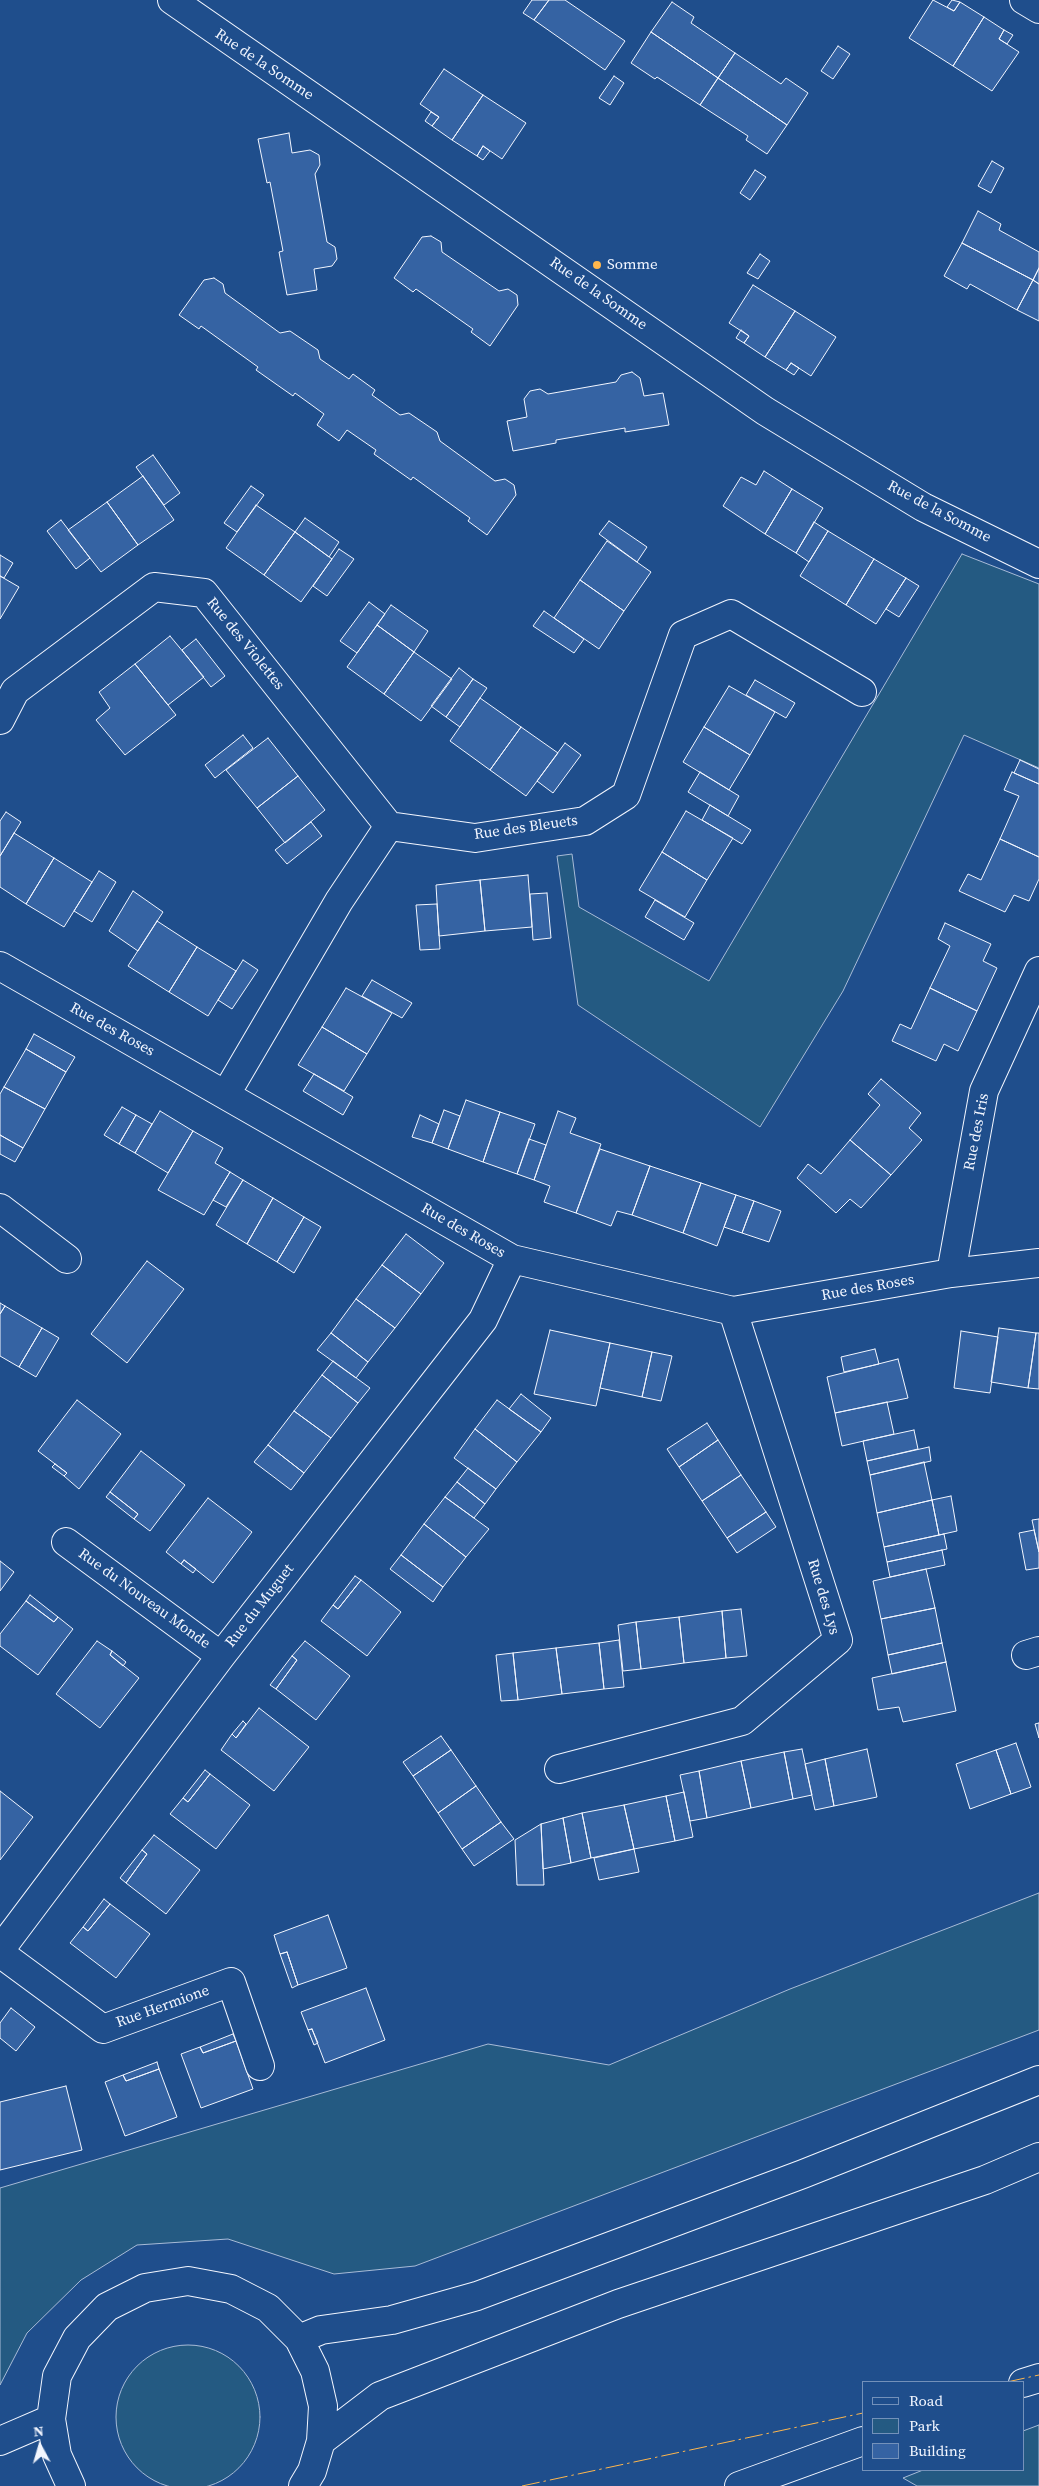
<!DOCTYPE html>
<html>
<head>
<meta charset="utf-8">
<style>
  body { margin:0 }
  #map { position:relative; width:1039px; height:2486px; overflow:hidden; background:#1f4e8c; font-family:"Source Serif 4",serif }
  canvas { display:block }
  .legend { position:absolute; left:862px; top:2381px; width:162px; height:90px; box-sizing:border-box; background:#1f4e8c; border:1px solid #7391ba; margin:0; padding:6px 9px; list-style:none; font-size:15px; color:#f2f6ff }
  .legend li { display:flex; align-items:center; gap:10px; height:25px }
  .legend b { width:25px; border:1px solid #7391ba }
  .north { position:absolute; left:15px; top:2421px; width:50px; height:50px; -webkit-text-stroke:4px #1f4e8c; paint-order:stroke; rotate:354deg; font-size:14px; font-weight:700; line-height:20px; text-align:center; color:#f2f6ff }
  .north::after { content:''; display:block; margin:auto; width:18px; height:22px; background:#f2f6ff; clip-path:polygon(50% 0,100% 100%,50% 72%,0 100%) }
</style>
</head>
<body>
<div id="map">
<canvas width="1039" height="2486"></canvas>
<ul class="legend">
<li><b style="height:6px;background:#1f4e8c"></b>Road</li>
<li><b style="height:14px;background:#245a82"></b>Park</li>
<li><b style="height:14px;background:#3563a3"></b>Building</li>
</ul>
<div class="north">N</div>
</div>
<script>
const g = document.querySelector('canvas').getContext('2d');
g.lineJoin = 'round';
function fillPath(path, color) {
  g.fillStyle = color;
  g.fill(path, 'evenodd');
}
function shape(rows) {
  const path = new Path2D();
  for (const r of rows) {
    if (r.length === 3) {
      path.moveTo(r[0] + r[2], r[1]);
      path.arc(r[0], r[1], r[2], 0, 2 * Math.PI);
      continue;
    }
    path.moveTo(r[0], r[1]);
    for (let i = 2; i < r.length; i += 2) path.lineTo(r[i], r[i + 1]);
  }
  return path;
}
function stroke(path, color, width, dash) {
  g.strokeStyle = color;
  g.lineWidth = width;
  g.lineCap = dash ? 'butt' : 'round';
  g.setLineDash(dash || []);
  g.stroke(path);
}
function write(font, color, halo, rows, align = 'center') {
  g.font = font + ' "Source Serif 4",serif';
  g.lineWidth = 4;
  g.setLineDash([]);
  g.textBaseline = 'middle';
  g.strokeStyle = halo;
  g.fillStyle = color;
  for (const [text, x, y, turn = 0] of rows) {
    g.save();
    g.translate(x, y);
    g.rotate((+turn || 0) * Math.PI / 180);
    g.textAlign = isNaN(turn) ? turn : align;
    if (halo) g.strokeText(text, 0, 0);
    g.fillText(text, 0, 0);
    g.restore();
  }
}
const green = shape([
  [962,554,1039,584,1039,768,964,735,843,991,760,1127,578,1005,557,856,572,854,579,907,709,981,962,554],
  [1039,1893,1039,2030,415,2266,334,2274,228,2239,137,2245,81,2280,27,2333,0,2385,0,2188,488,2044,609,2065,790,1989,1039,1893],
  [188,2417,72],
  [1039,2425,1039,2486,917,2486,903,2478,923,2470,1023,2470,1023,2431,1039,2425]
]);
fillPath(green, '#245a82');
stroke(green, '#a8bbd7', 1);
const building = shape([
  [532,0,549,0,534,20,523,13,532,0],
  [549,0,565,0,625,41,605,70,534,20,549,0],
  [933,0,954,11,960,2,984,17,953,66,909,38,933,0],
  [952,0,960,2,954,11,947,7,952,0],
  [672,2,694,17,691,23,735,53,718,78,651,32,672,2],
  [984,17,1004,30,999,39,1019,52,992,91,953,66,984,17],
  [1004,30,1013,35,1007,44,999,39,1004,30],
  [651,32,718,78,700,105,657,77,655,79,631,63,651,32],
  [838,46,850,54,833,79,821,71,838,46],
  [735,53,781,84,786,78,808,93,787,125,718,78,735,53],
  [444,69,483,95,452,140,432,126,439,117,420,104,444,69],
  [614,76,624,83,610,105,599,98,614,76],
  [718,78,787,125,767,154,746,140,748,136,700,105,718,78],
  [483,95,526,123,502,159,483,146,477,156,452,140,483,95],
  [431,112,439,117,432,126,425,121,431,112],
  [289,133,292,153,310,150,319,155,320,165,315,174,327,242,335,247,337,259,332,266,314,269,317,290,287,295,279,252,283,251,270,182,267,183,258,139,289,133],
  [483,146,490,151,483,160,477,156,483,146],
  [992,161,1004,168,991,193,978,186,992,161],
  [755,170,766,177,750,200,740,193,755,170],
  [978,211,1001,224,999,230,1039,252,1039,268,1033,280,962,243,978,211],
  [431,236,441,242,442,252,499,291,508,289,517,295,518,305,490,346,471,332,473,329,416,289,413,292,394,278,422,237,431,236],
  [962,243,1033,280,1017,310,970,284,967,289,944,276,962,243],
  [760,254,770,261,758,279,747,273,760,254],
  [1039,268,1039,284,1033,280,1039,268],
  [214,278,223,284,225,293,280,333,290,331,318,350,320,359,349,379,353,374,375,390,372,395,400,415,409,413,437,432,440,441,495,481,505,479,514,485,516,495,487,535,468,521,470,518,413,477,411,480,374,454,376,450,347,430,339,441,317,425,324,414,295,393,293,396,256,370,258,367,201,326,199,329,179,315,204,280,214,278],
  [1033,280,1039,284,1039,321,1017,310,1033,280],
  [753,285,795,311,765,357,744,343,749,336,729,323,753,285],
  [795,311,836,337,811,376,791,363,786,370,765,357,795,311],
  [741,330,749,336,744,343,736,338,741,330],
  [791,363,799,368,794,375,786,370,791,363],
  [632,372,640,378,644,396,663,393,669,425,625,432,625,428,556,440,556,443,513,451,507,421,527,417,524,399,530,391,540,389,548,394,616,382,621,375,632,372],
  [153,455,180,493,164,505,136,467,153,455],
  [764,471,792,489,765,534,723,506,741,477,756,485,764,471],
  [143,476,174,520,138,545,107,502,143,476],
  [251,486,264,495,237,532,224,523,251,486],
  [792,489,823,508,796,553,765,534,792,489],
  [107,502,138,545,101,572,68,530,107,502],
  [256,505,295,532,264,575,226,548,256,505],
  [305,518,339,542,329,557,295,532,305,518],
  [61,520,90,558,76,569,47,531,61,520],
  [609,521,647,547,637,562,599,534,609,521],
  [814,522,828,531,809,562,796,553,814,522],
  [828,531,874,559,846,605,800,576,828,531],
  [295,532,332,559,301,602,264,575,295,532],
  [607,541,651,572,624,611,580,580,607,541],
  [339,549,354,559,327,596,313,586,339,549],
  [0,555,13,563,4,578,0,576,0,555],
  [874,559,906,578,876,624,846,605,874,559],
  [0,576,19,587,0,619,0,576],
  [906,578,919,586,899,617,886,609,906,578],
  [580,580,624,611,599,649,554,618,580,580],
  [369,602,385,614,357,653,340,641,369,602],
  [391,605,428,631,414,652,377,625,391,605],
  [544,611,584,639,574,653,533,626,544,611],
  [377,625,414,652,384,694,347,667,377,625],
  [170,636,204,677,168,705,135,664,170,636],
  [196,639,225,676,211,687,182,650,196,639],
  [414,652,452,679,421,721,384,694,414,652],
  [135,664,176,715,125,755,96,720,110,708,99,692,135,664],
  [459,668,473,679,446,717,431,706,459,668],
  [473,679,487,688,460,727,446,717,473,679],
  [755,680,795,703,786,718,746,695,755,680],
  [729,686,775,712,750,755,704,727,729,686],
  [480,698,521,727,490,770,450,741,480,698],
  [521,727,558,753,526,796,490,770,521,727],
  [704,727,750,755,729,790,683,762,704,727],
  [243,735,253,748,215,778,205,765,243,735],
  [268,738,298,776,257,808,226,770,268,738],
  [565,743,581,755,553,793,537,781,565,743],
  [1020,760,1039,769,1039,784,1014,773,1020,760],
  [700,772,739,796,728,816,688,792,700,772],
  [1012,772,1039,784,1039,857,1000,839,1019,796,1004,790,1012,772],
  [298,776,325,810,285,843,257,808,298,776],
  [710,805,751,830,742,844,702,820,710,805],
  [686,811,733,838,707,880,662,852,686,811],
  [6,812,21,822,0,856,0,821,6,812],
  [311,822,322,836,287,864,275,850,311,822],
  [14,833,54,858,26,904,0,887,0,856,14,833],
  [1000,839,1039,857,1039,879,1029,901,1014,895,1005,912,959,891,968,874,981,880,1000,839],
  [662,852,707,880,685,917,639,890,662,852],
  [54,858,92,882,64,927,26,904,54,858],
  [99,871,116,882,92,922,74,911,99,871],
  [528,875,532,927,485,931,480,880,528,875],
  [480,880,485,931,439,936,436,885,480,880],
  [133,891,163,912,138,951,109,931,133,891],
  [547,893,551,938,533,940,530,894,547,893],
  [655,900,694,923,684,940,645,917,655,900],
  [437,904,440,949,420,950,416,905,437,904],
  [157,921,197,947,169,992,128,966,157,921],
  [945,923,991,944,983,961,997,968,977,1011,930,988,950,946,938,939,945,923],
  [197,947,236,971,208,1016,169,992,197,947],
  [243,960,258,970,232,1009,218,1000,243,960],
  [372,980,412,1003,402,1018,362,996,372,980],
  [346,988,392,1013,367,1054,322,1027,346,988],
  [930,988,977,1011,958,1051,944,1044,936,1061,892,1041,900,1024,911,1029,930,988],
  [322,1027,367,1054,344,1091,298,1065,322,1027],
  [34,1034,75,1057,66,1072,26,1049,34,1034],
  [26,1049,66,1072,45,1109,4,1087,26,1049],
  [314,1074,353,1097,343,1115,303,1091,314,1074],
  [881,1079,921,1113,909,1128,922,1140,891,1175,850,1140,880,1105,868,1094,881,1079],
  [4,1087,45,1109,23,1148,0,1135,0,1094,4,1087],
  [466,1100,500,1112,483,1162,448,1149,466,1100],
  [122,1107,136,1115,119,1144,104,1135,122,1107],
  [444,1110,460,1116,448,1149,432,1143,444,1110],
  [160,1111,193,1131,168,1173,135,1153,160,1111],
  [558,1111,576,1118,570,1133,601,1144,576,1213,544,1202,550,1186,534,1180,558,1111],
  [500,1112,535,1124,517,1174,483,1162,500,1112],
  [136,1115,152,1124,135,1153,119,1144,136,1115],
  [420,1115,439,1124,432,1143,412,1137,420,1115],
  [193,1131,223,1148,215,1163,230,1172,204,1215,158,1190,193,1131],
  [0,1135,23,1148,15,1162,0,1154,0,1135],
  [529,1139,546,1145,534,1180,517,1174,529,1139],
  [850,1140,891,1175,861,1208,850,1199,836,1213,797,1178,808,1164,821,1174,850,1140],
  [600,1149,650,1166,632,1215,617,1211,611,1226,576,1213,600,1149],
  [650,1166,701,1183,683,1233,632,1215,650,1166],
  [230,1172,243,1180,226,1207,213,1200,230,1172],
  [243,1180,273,1198,247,1244,216,1225,243,1180],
  [701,1183,736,1195,717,1246,683,1233,701,1183],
  [736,1195,754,1201,742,1233,724,1227,736,1195],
  [273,1198,304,1217,277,1262,247,1244,273,1198],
  [754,1201,781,1211,769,1242,742,1233,754,1201],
  [304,1217,321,1227,294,1273,277,1262,304,1217],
  [406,1234,444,1263,421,1294,382,1265,406,1234],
  [147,1261,184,1289,127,1363,91,1334,147,1261],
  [382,1265,421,1294,395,1328,356,1299,382,1265],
  [356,1299,395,1328,368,1362,331,1333,356,1299],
  [0,1303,5,1306,0,1314,0,1303],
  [5,1306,42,1328,19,1367,0,1356,0,1314,5,1306],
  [42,1328,59,1338,36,1377,19,1367,42,1328],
  [999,1328,1036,1333,1028,1388,991,1382,999,1328],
  [550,1330,610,1343,596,1406,534,1394,550,1330],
  [961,1331,998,1337,990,1393,954,1388,961,1331],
  [331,1333,368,1362,356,1378,317,1350,331,1333],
  [1036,1333,1039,1333,1039,1389,1028,1388,1036,1333],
  [610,1343,652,1352,642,1397,600,1388,610,1343],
  [875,1349,879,1364,844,1372,841,1357,875,1349],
  [652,1352,672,1356,661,1401,642,1397,652,1352],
  [898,1359,908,1398,835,1413,827,1377,898,1359],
  [333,1361,370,1388,358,1403,322,1375,333,1361],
  [322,1375,358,1403,331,1438,294,1411,322,1375],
  [521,1394,551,1418,541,1432,509,1409,521,1394],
  [77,1400,121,1434,79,1489,64,1476,67,1473,38,1451,77,1400],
  [497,1400,541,1432,517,1462,475,1429,497,1400],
  [887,1402,894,1434,842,1446,835,1413,887,1402],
  [294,1411,331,1438,304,1473,268,1445,294,1411],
  [707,1423,718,1440,679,1467,667,1449,707,1423],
  [475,1429,517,1462,496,1489,454,1458,475,1429],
  [914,1430,918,1449,867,1461,863,1441,914,1430],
  [718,1440,741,1475,702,1501,679,1467,718,1440],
  [268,1445,304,1473,291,1490,254,1462,268,1445],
  [929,1447,931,1461,870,1475,867,1461,929,1447],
  [141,1451,185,1485,150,1531,134,1519,138,1514,110,1492,141,1451],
  [924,1462,932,1500,877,1513,870,1475,924,1462],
  [55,1464,67,1473,64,1476,52,1467,55,1464],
  [468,1468,496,1489,485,1504,457,1482,468,1468],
  [741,1475,766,1512,727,1538,702,1501,741,1475],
  [457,1482,485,1504,474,1518,445,1497,457,1482],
  [110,1492,138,1514,134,1519,106,1497,110,1492],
  [951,1496,957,1531,939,1535,932,1500,951,1496],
  [445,1497,489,1529,466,1557,424,1524,445,1497],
  [208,1498,252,1532,213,1583,184,1560,181,1564,166,1552,208,1498],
  [932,1500,939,1535,884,1547,877,1513,932,1500],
  [766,1512,776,1527,737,1553,727,1538,766,1512],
  [1039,1519,1039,1552,1032,1520,1039,1519],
  [424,1524,466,1557,443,1587,401,1555,424,1524],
  [1034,1530,1039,1552,1039,1568,1026,1570,1019,1533,1034,1530],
  [944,1534,947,1549,887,1562,884,1547,944,1534],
  [942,1550,945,1565,890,1577,887,1562,942,1550],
  [401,1555,443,1587,433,1602,390,1569,401,1555],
  [184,1560,196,1569,193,1573,181,1564,184,1560],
  [0,1561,14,1572,0,1591,0,1561],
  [926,1569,935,1608,881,1619,873,1581,926,1569],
  [355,1576,361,1580,338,1609,333,1605,355,1576],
  [361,1580,401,1612,367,1656,321,1621,333,1605,338,1609,361,1580],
  [30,1595,58,1617,54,1622,26,1601,30,1595],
  [26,1601,54,1622,58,1617,73,1629,38,1675,0,1646,0,1634,26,1601],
  [935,1608,942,1643,888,1655,881,1619,935,1608],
  [741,1609,747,1656,726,1658,722,1611,741,1609],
  [722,1611,726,1658,684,1663,679,1617,722,1611],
  [679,1617,684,1663,641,1669,636,1622,679,1617],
  [636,1622,641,1669,623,1671,618,1625,636,1622],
  [619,1640,624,1687,604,1689,599,1643,619,1640],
  [97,1641,112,1651,110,1655,139,1678,100,1728,56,1694,97,1641],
  [305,1641,350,1676,316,1720,276,1689,297,1660,292,1656,305,1641],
  [599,1643,604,1689,562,1694,556,1648,599,1643],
  [942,1643,946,1662,892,1674,888,1655,942,1643],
  [556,1648,562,1694,518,1700,513,1653,556,1648],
  [112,1651,126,1662,123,1666,110,1655,112,1651],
  [513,1653,518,1700,501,1701,496,1655,513,1653],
  [292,1656,297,1660,276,1689,270,1685,292,1656],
  [946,1662,956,1711,903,1722,899,1707,878,1710,872,1678,946,1662],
  [259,1708,309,1747,274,1791,221,1750,232,1734,236,1738,259,1708],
  [243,1721,246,1724,236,1738,232,1734,243,1721],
  [1039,1723,1039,1738,1035,1724,1039,1723],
  [441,1736,451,1750,413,1776,403,1762,441,1736],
  [1016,1743,1031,1787,1011,1794,996,1750,1016,1743],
  [802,1749,812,1795,793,1799,784,1752,802,1749],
  [867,1749,877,1797,834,1806,825,1759,867,1749],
  [451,1750,476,1786,438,1813,413,1776,451,1750],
  [996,1750,1011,1794,970,1809,956,1764,996,1750],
  [784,1752,793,1799,751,1808,741,1761,784,1752],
  [825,1759,834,1806,815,1810,805,1764,825,1759],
  [741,1761,751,1808,707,1818,699,1771,741,1761],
  [205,1770,210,1774,188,1802,183,1798,205,1770],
  [699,1771,707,1818,690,1821,680,1775,699,1771],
  [210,1774,250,1805,216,1849,170,1814,183,1798,188,1802,210,1774],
  [476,1786,501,1822,462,1849,438,1813,476,1786],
  [0,1791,33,1817,0,1860,0,1791],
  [684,1792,693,1837,675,1841,666,1796,684,1792],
  [666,1796,675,1841,634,1849,624,1805,666,1796],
  [624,1805,634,1849,591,1858,582,1813,624,1805],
  [582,1813,591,1858,571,1863,563,1818,582,1813],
  [563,1818,571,1863,543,1869,541,1824,563,1818],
  [501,1822,514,1839,474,1866,462,1849,501,1822],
  [541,1824,544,1885,517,1885,515,1840,541,1824],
  [154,1835,200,1870,166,1914,126,1883,147,1854,142,1850,154,1835],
  [634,1849,639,1872,599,1880,594,1858,634,1849],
  [142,1850,147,1854,126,1883,120,1878,142,1850],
  [104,1899,110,1904,88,1931,83,1927,104,1899],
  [110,1904,150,1934,116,1978,70,1943,83,1927,88,1931,110,1904],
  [328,1915,347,1968,298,1985,287,1952,280,1954,274,1935,328,1915],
  [287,1952,298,1985,292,1988,280,1954,287,1952],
  [366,1988,385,2040,325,2063,312,2029,308,2030,301,2012,366,1988],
  [11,2008,35,2027,16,2051,0,2038,0,2023,11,2008],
  [312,2029,318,2043,314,2045,308,2030,312,2029],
  [233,2034,236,2041,203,2053,200,2047,233,2034],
  [236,2041,253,2089,201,2108,181,2054,200,2047,203,2053,236,2041],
  [157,2062,159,2069,126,2081,123,2075,157,2062],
  [159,2069,177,2117,125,2136,105,2082,123,2075,126,2081,159,2069],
  [66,2086,82,2150,0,2170,0,2102,66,2086]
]);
fillPath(building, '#3563a3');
stroke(building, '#f2f6ff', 1);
const minor = shape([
  [172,0,765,411,923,507,1039,564],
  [1024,0,1039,9],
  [0,720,15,691,154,587,204,593,389,826],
  [0,966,512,1259,733,1311,951,1273,1039,1263],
  [226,1094,339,901,389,826,475,838,585,821,626,795,683,635,731,614,862,692],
  [0,1208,67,1259],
  [951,1273,984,1091,1039,971],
  [66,1542,221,1656],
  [1026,1655,1039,1651],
  [559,1769,742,1721,838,1640,733,1311],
  [0,1950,221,1656,483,1320,512,1259],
  [0,1953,103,2029,231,1982,260,2066],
  [1023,2383,1039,2378],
  [739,2486,863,2441]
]);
const trunk = shape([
  [299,2339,321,2330,392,2320,477,2296,803,2174,1039,2080],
  [0,2441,51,2419],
  [321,2441,380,2396,618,2304,985,2180,1039,2157],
  [71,2486,57,2455,51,2419,57,2376,77,2338,107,2307,145,2288,188,2281,231,2289,268,2308,299,2339,315,2371,323,2406,321,2441,312,2471,303,2486]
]);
stroke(minor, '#f2f6ff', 30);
stroke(trunk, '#f2f6ff', 30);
stroke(minor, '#1f4e8c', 28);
stroke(trunk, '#1f4e8c', 28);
stroke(shape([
  [1007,2382,1039,2375],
  [522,2486,863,2413]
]), '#ffb74d', 1, [18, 4, 2.5, 4]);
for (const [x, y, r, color] of [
  [597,265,5,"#ffb74d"]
]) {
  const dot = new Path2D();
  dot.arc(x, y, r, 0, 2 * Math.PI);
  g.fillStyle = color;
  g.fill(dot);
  stroke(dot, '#1f4e8c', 2);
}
write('15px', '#f2f6ff', '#1f4e8c', [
  ["Rue de la Somme",264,65,34],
  ["Rue de la Somme",598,294,35],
  ["Rue de la Somme",939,512,28],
  ["Rue des Violettes",245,644,51],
  ["Rue des Bleuets",526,828,-8],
  ["Rue des Roses",112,1030,29],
  ["Rue des Iris",977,1132,-79],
  ["Rue des Roses",463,1231,30],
  ["Rue des Roses",868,1288,-10],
  ["Rue des Lys",823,1597,73],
  ["Rue du Nouveau Monde",144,1599,36],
  ["Rue du Muguet",260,1606,-52],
  ["Rue Hermione",163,2007,-20]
]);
write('15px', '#f2f6ff', '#1f4e8c', [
  ["Somme",607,265]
], 'left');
</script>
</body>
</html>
